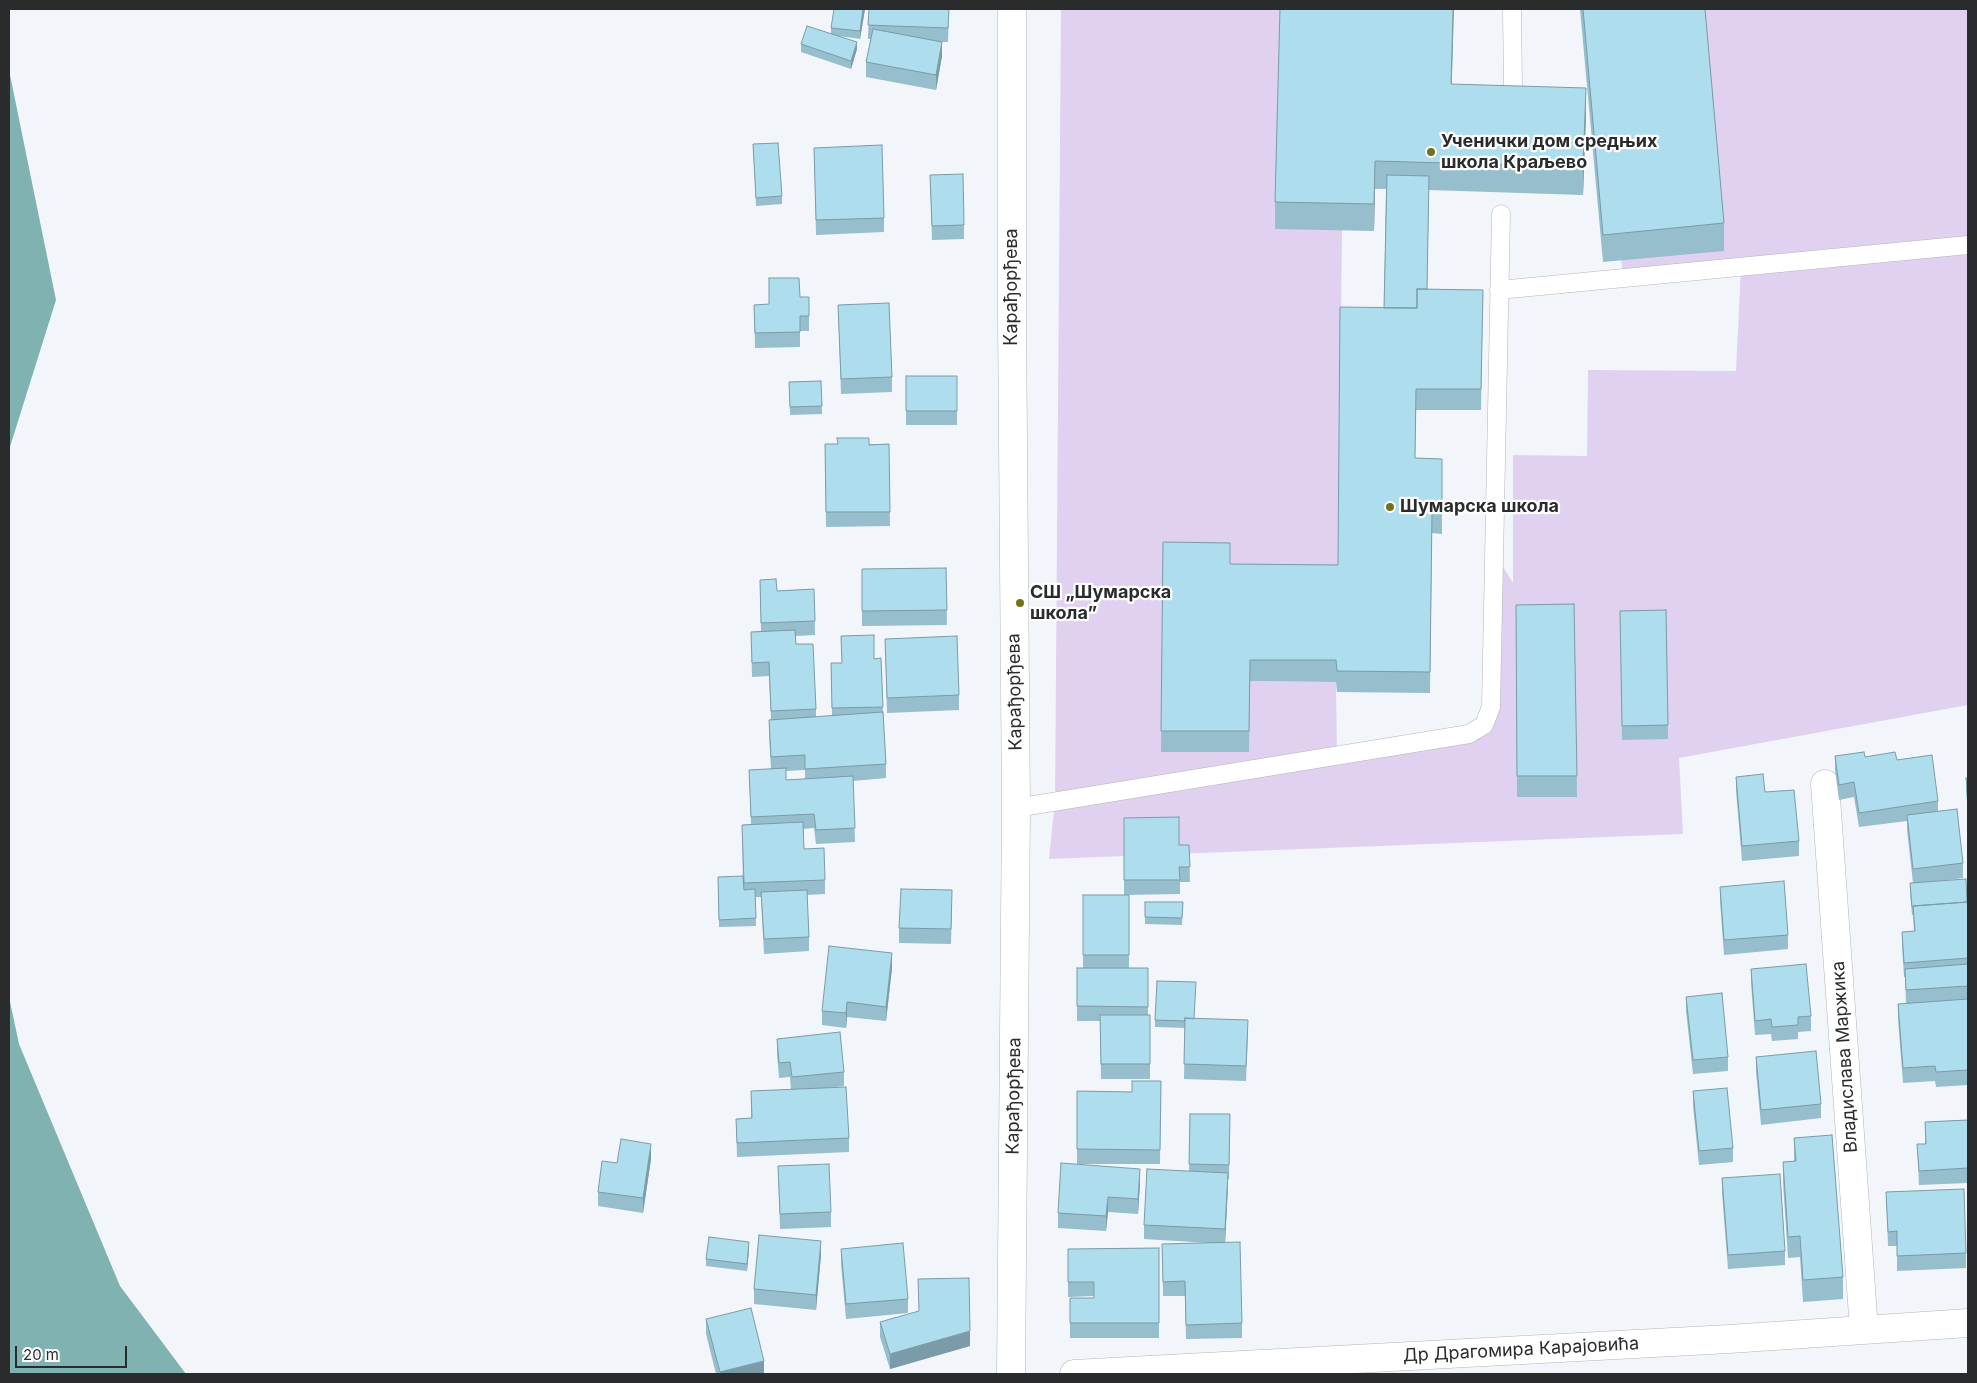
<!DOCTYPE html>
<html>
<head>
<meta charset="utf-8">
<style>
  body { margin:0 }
  #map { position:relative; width:1977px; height:1383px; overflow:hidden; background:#f2f6fb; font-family:Inter,sans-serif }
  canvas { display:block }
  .frame { position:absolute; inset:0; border:10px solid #2a2b2d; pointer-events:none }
  .scale { position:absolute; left:15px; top:1346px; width:112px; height:22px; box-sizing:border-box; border:2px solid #2a2b2d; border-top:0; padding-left:6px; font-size:15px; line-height:18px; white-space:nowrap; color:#2a2b2d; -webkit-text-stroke:4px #fff; paint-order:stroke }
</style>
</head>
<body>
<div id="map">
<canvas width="1977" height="1383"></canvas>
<div class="frame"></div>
<div class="scale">20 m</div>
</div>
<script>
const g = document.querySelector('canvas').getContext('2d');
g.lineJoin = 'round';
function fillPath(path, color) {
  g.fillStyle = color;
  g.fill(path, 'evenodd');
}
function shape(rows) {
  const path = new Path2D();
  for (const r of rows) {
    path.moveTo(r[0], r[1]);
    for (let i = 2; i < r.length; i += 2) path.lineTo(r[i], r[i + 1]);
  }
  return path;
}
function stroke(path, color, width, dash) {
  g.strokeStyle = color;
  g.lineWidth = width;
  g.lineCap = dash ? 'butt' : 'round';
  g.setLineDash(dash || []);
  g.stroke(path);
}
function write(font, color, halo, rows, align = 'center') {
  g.font = font + ' Inter,sans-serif';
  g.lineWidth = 4.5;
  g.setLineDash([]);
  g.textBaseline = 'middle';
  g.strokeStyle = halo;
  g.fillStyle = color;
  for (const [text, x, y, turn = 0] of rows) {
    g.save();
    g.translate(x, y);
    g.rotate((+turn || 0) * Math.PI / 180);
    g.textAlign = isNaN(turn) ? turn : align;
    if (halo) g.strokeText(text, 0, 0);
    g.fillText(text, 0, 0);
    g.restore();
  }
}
fillPath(shape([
  [1061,9,1281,9,1342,230,1338,586,1250,681,1336,682,1337,755,1484,725,1494,552,1513,583,1513,455,1587,456,1588,370,1736,371,1741,267,1623,278,1606,84,1593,9,1968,9,1968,705,1679,758,1683,834,1049,859,1055,801]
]), '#e0d1f1');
fillPath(shape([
  [9,70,56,300,9,450],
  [9,997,19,1044,120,1286,186,1374,9,1374]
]), '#7fb2b1');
const service = shape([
  [1512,9,1513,87],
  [1499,290,1968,245],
  [1016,808,1469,734,1484,725,1491,707,1501,214]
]);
const minor = shape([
  [1825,784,1864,1330],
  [1074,1374,1729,1339,1968,1323]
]);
const tertiary = shape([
  [1011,1374,1016,808,1012,317,1012,9]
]);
stroke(service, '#b2b5ba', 19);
stroke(minor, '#b2b5ba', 29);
stroke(tertiary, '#b2b5ba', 29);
stroke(service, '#fff', 18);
stroke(minor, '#fff', 28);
stroke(tertiary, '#fff', 28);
fillPath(shape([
  [865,9,860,39,839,36,857,49,851,69,801,52,801,44,831,34,831,28],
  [869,9,949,9,948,42,942,42,942,56,936,90,866,77,866,62,871,39,868,39],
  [1580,9,1705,9,1724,223,1724,251,1603,262],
  [1452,84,1586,115,1583,195,1429,190,1427,289,1483,290,1481,410,1416,410,1415,458,1442,459,1442,534,1432,533,1430,693,1337,692,1336,682,1250,681,1249,752,1161,752,1163,542,1230,564,1338,565,1384,308,1386,189,1375,189,1374,231,1275,229,1275,202],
  [753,144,782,196,782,204,756,206],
  [814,148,884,218,884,232,816,235],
  [930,175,964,225,964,239,932,240],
  [800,297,809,297,809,331,800,331,800,347,755,348,754,305,769,304],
  [838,305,892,377,892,392,841,394],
  [906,376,957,376,957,425,906,425],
  [821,381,822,414,790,415,789,382],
  [825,444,889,444,890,526,826,527],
  [946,568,947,625,862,626,862,569],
  [760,580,777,591,814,589,815,635,796,636,796,644,816,709,816,717,832,716,831,663,842,663,841,636,874,659,881,658,883,712,886,764,886,778,853,781,855,842,816,844,814,828,803,829,804,849,825,880,825,894,807,895,809,937,809,951,764,954,761,897,755,897,756,926,719,927,718,877,743,883,742,825,751,824,749,770,771,769,769,734,769,720,771,719,769,676,752,677,751,632,761,631],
  [805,770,805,779,786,780,786,771],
  [1574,604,1577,797,1517,797,1516,605],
  [1666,610,1668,739,1622,740,1620,611],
  [885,639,959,695,959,710,887,713],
  [1835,756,1865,757,1897,760,1938,801,1938,811,1963,863,1963,878,1933,882,1968,902,1968,1085,1936,1087,1935,1081,1903,1083,1898,1019,1898,1004,1906,1004,1905,977,1904,977,1902,946,1902,932,1914,931,1913,915,1912,915,1910,891,1910,883,1913,883,1907,830,1907,821,1859,827,1854,797,1839,800,1835,770],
  [1736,777,1765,792,1799,841,1799,856,1742,861,1736,791],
  [1966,778,1968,778,1968,811,1966,793],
  [1124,818,1179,845,1189,845,1190,882,1180,882,1180,894,1124,895],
  [1720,887,1788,935,1788,949,1724,955,1720,901],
  [1083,895,1129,895,1129,968,1148,968,1148,1015,1150,1015,1150,1079,1101,1079,1100,1021,1077,1021,1077,968,1083,968],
  [1145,902,1183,902,1182,925,1145,924],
  [952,905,951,944,899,943,899,928],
  [892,968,886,1021,847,1017,846,1028,822,1025,822,1011],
  [1751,969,1811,1016,1811,1031,1798,1032,1798,1039,1772,1041,1771,1034,1755,1035,1751,983],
  [1686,997,1728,1057,1728,1071,1693,1074,1686,1011],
  [1195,1019,1248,1035,1246,1081,1184,1079,1185,1028,1155,1027,1155,1020],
  [777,1039,844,1072,844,1086,828,1088,849,1138,849,1152,737,1157,736,1119,751,1118,751,1091,791,1090,790,1077,779,1078,777,1054],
  [1756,1057,1821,1104,1821,1118,1761,1125,1756,1072],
  [1161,1081,1160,1164,1077,1164,1077,1091,1132,1092],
  [1693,1091,1733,1148,1733,1162,1699,1165,1693,1106],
  [1190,1114,1230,1114,1229,1179,1228,1179,1225,1243,1242,1323,1242,1338,1186,1339,1185,1296,1163,1296,1162,1244,1210,1243,1144,1239,1144,1225,1189,1171],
  [1968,1120,1968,1183,1919,1185,1917,1144,1925,1144,1925,1122],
  [1794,1138,1843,1277,1843,1299,1803,1302,1800,1257,1788,1258,1783,1183,1783,1162,1794,1161],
  [651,1159,643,1213,598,1206,598,1192,617,1163],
  [778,1166,831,1212,831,1227,780,1229],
  [1722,1178,1785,1251,1785,1265,1728,1269,1722,1193],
  [1140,1183,1138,1214,1108,1212,1106,1231,1058,1228,1058,1213],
  [1886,1192,1966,1253,1966,1268,1897,1271,1897,1246,1888,1246],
  [1159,1248,1159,1338,1070,1338,1070,1298,1094,1298,1094,1296,1068,1297,1068,1249],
  [749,1249,747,1271,706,1266,706,1259],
  [841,1249,908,1299,908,1313,846,1319,841,1264],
  [821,1255,816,1310,754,1304,754,1289],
  [706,1319,764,1374,765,1374,716,1374,706,1334],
  [880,1322,970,1346,890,1369,880,1337]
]), '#96becd');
fillPath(shape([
  [863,9,865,9,860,39,860,31],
  [1453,9,1454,9,1451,111,1451,84],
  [857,42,857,49,851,69,851,61],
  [942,42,942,56,936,90,936,75],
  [1586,88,1586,115,1583,195,1583,167],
  [1375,161,1375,189,1374,231,1374,204],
  [892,953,892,968,886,1021,886,1007],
  [847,1002,847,1017,846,1028,846,1013],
  [651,1144,651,1159,643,1213,643,1198],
  [1140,1169,1140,1183,1138,1214,1138,1199],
  [1228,1173,1228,1188,1225,1244,1225,1229],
  [1108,1197,1108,1212,1106,1231,1106,1216],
  [821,1241,821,1255,816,1310,816,1295],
  [749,1242,749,1249,747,1271,747,1264],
  [970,1331,970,1346,890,1369,890,1354],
  [764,1361,764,1374,720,1374,720,1372]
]), '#7a9ba7');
const building = shape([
  [834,9,863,9,860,31,831,28,834,9],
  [869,9,949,9,948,28,868,25,869,9],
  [1280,9,1453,9,1451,84,1586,88,1583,167,1375,161,1374,204,1275,202,1280,9],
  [1583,9,1705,9,1724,223,1603,235,1583,9],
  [807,26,857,42,851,61,801,44,807,26],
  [873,29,942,42,936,75,866,62,873,29],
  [778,143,782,196,756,198,753,144,778,143],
  [882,145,884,218,816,220,814,148,882,145],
  [963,174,964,225,932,226,930,175,963,174],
  [1387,175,1429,176,1427,289,1417,289,1417,308,1384,308,1387,175],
  [769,278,799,278,800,297,809,297,809,316,800,316,800,332,755,333,754,305,769,304,769,278],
  [1417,289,1483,290,1481,389,1416,389,1415,458,1442,459,1442,512,1432,512,1430,672,1337,671,1336,660,1250,660,1249,731,1161,731,1163,542,1230,543,1230,564,1338,565,1340,307,1417,308,1417,289],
  [889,303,892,377,841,379,838,305,889,303],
  [906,376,957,376,957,411,906,411,906,376],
  [821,381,822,406,790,407,789,382,821,381],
  [837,438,869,438,869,445,889,444,890,512,826,512,825,444,838,444,837,438],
  [946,568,947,610,862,611,862,569,946,568],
  [776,579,777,591,814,589,815,621,761,623,760,580,776,579],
  [1574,604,1577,776,1517,776,1516,605,1574,604],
  [1666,610,1668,725,1622,726,1620,611,1666,610],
  [795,630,796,644,813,644,816,709,771,711,769,662,752,663,751,632,795,630],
  [874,635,874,659,881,658,883,707,832,708,831,663,842,663,841,636,874,635],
  [957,636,959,695,887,698,885,639,957,636],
  [883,712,886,764,805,769,805,755,771,757,769,720,883,712],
  [1864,752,1865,757,1895,752,1897,760,1932,755,1938,801,1859,813,1854,782,1839,785,1835,756,1864,752],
  [786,768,786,780,853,776,855,828,816,830,814,814,751,817,749,770,786,768],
  [1763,774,1765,792,1794,790,1799,841,1742,846,1736,777,1763,774],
  [1966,778,1968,778,1968,797,1966,778],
  [1957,809,1963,863,1913,869,1907,815,1957,809],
  [1179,817,1179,845,1189,845,1190,867,1179,867,1180,880,1124,880,1124,818,1179,817],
  [803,822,804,849,824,848,825,880,744,883,742,825,803,822],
  [743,876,744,890,755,889,756,918,719,920,718,877,743,876],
  [1966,879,1967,902,1913,906,1913,907,1912,907,1910,883,1966,879],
  [1784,881,1788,935,1724,940,1720,887,1784,881],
  [901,889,952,890,951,929,899,928,901,889],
  [807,890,809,937,764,939,761,892,807,890],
  [1083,895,1129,895,1129,955,1083,955,1083,895],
  [1145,902,1183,902,1182,918,1145,917,1145,902],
  [1968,902,1968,958,1904,963,1902,932,1915,931,1913,906,1968,902],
  [829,946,892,953,886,1007,847,1002,846,1013,822,1011,829,946],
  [1806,964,1811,1016,1798,1017,1798,1025,1772,1027,1771,1019,1755,1021,1751,969,1806,964],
  [1968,964,1968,986,1906,990,1905,969,1968,964],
  [1077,968,1148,968,1148,1007,1077,1006,1077,968],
  [1157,981,1196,982,1194,1019,1185,1018,1185,1021,1155,1020,1157,981],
  [1722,993,1728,1057,1693,1060,1686,997,1722,993],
  [1968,999,1968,1070,1936,1072,1935,1066,1903,1068,1898,1004,1968,999],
  [1100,1015,1150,1015,1150,1064,1101,1064,1100,1015],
  [1185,1018,1248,1020,1246,1066,1184,1064,1185,1018],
  [840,1032,844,1072,792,1077,790,1062,779,1063,777,1039,840,1032],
  [1816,1051,1821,1104,1761,1110,1756,1057,1816,1051],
  [1132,1081,1161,1081,1160,1150,1077,1149,1077,1091,1132,1092,1132,1081],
  [846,1087,849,1138,737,1143,736,1119,752,1118,751,1091,846,1087],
  [1727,1088,1733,1148,1699,1151,1693,1091,1727,1088],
  [1190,1114,1230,1114,1229,1165,1189,1164,1190,1114],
  [1968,1120,1968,1168,1919,1171,1917,1144,1926,1144,1925,1122,1968,1120],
  [1832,1135,1843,1277,1803,1280,1800,1236,1788,1237,1783,1162,1796,1161,1794,1138,1832,1135],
  [621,1139,651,1144,643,1198,598,1192,602,1161,617,1163,621,1139],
  [1061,1163,1140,1169,1138,1199,1108,1197,1106,1216,1058,1213,1061,1163],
  [829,1164,831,1212,780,1214,778,1166,829,1164],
  [1147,1169,1228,1173,1225,1229,1144,1225,1147,1169],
  [1780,1174,1785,1251,1728,1255,1722,1178,1780,1174],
  [1964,1189,1966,1253,1897,1256,1897,1231,1888,1232,1886,1192,1964,1189],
  [759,1235,821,1241,816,1295,754,1289,759,1235],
  [709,1237,749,1242,747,1264,706,1259,709,1237],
  [1240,1242,1242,1323,1186,1325,1185,1281,1163,1282,1162,1244,1240,1242],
  [903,1243,908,1299,846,1304,841,1249,903,1243],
  [1159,1248,1159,1323,1070,1323,1070,1298,1094,1298,1094,1282,1068,1282,1068,1249,1159,1248],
  [969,1278,970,1331,890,1354,880,1322,919,1311,918,1279,969,1278],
  [751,1308,764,1361,720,1372,706,1319,751,1308]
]);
fillPath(building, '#aeddee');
stroke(building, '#7a9ba7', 1);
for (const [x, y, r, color] of [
  [1431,152,5,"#727319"],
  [1390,507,5,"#727319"],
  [1020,603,5,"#727319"]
]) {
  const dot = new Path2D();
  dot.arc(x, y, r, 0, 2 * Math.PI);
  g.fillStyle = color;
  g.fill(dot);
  stroke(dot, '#fff', 2);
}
write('bold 18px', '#2a2b2d', '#fff', [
  ["Ученички дом средњих",1441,142],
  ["школа Краљево",1441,163],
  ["Шумарска школа",1400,507],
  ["СШ „Шумарска",1030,593],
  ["школа”",1030,614]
], 'left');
write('18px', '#2a2b2d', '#fff', [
  ["Карађорђева",1012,287,-90],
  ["Карађорђева",1015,692,-91],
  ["Владислава Маржика",1845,1057,-94],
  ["Карађорђева",1014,1096,-89],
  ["Др Драгомира Карајовића",1521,1350,-3]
]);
</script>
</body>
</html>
